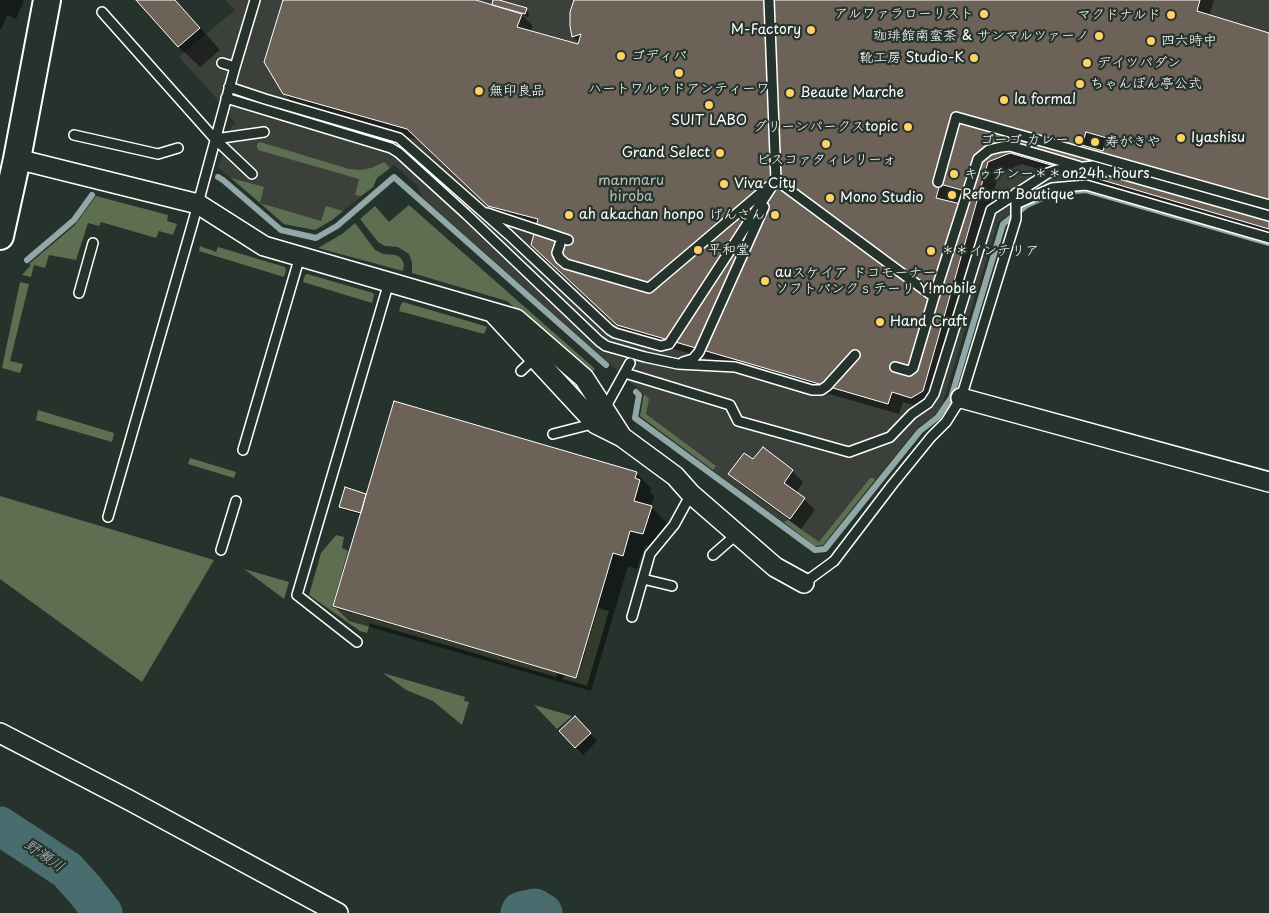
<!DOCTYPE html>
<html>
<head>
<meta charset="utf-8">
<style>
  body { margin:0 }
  canvas { display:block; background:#26332d }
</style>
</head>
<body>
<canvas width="1269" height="913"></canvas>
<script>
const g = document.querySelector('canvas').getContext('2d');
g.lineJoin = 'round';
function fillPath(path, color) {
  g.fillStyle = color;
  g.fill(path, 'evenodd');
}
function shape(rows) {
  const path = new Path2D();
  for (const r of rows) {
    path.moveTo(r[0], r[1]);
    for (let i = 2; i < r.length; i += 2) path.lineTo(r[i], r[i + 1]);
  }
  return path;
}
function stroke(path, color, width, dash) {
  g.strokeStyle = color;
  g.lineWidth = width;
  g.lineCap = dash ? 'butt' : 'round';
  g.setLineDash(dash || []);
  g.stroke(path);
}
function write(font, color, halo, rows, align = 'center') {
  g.font = font + ' "Playpen Sans","Klee One",sans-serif';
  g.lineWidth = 4.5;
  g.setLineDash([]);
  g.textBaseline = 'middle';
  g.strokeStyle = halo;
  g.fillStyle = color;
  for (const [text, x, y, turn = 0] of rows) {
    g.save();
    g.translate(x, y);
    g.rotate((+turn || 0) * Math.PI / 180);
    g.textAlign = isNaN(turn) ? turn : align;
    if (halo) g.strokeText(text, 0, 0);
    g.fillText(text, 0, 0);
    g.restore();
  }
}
fillPath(shape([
  [226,0,1269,0,1269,235,1085,181,1051,184,998,222,942,405,935,415,918,427,823,545,815,546,640,416,644,394,422,197,417,185,394,165,377,178,373,187,332,220,315,230,284,224,218,167,232,126,235,123,211,92,179,57,235,10]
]), '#3b413a');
fillPath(shape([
  [260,142,349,169,360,170,371,168,384,162,390,168,377,178,373,187,361,196,355,195,359,179,258,150,257,147,257,144],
  [231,178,264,187,260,203,321,221,326,206,343,211,332,220,315,230,284,224,260,203],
  [96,196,168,215,167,221,177,224,173,235,159,231,156,238,101,222,99,226,88,223,76,260,49,255,45,268,34,265,31,277,22,275,31,265,29,264,75,225],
  [409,205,595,369,591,372,586,371,507,301,412,273,412,262,409,254,398,247,385,246,378,242,360,219,375,206,389,222],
  [355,223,375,250,383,254,396,255,401,258,404,264,403,271,318,248,342,234],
  [200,246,216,252,218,247,285,267,286,270,284,277,199,251],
  [307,274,373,293,374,295,372,303,303,282,305,275],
  [20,282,29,284,10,361,23,364,20,373,2,368],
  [403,302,485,326,487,327,484,334,399,311,401,304],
  [644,394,649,399,646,414,716,466,713,470,640,416],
  [38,410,114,433,112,442,36,420],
  [190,458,236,472,234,478,188,464],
  [870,478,873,478,875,480,823,545,815,546,784,522,788,520,819,542],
  [0,496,214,560,142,682,0,579],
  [336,535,344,537,342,548,348,551,332,607,557,673,556,677,370,623,367,633,360,631,309,595,321,553],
  [244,569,289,582,284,599],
  [598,608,609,611,587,686,563,679,564,675,577,679],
  [383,673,465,697,464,701,469,702,462,725,433,701,406,690],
  [534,705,572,716,557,729]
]), '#5d6e51');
fillPath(shape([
  [0,0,24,0,16,19,7,15,1,30,0,30],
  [137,0,176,0,220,50,200,67,179,47],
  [284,0,471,0,496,7,495,0,526,10,529,13,528,17,522,15,533,26,530,31,579,45,579,43,573,37,571,26,575,0,1214,0,1209,16,1269,34,1269,236,1022,164,999,173,934,402,922,408,903,402,899,414,629,336,544,256,537,227,501,216,419,140,295,105,284,93],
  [754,461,792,471,803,482,796,493,804,499,815,510,801,529,741,485,730,474],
  [636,473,651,488,650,491,654,496,651,507,666,522,657,548,645,545,637,569,628,566,591,691,349,621,334,606,361,515,344,510,340,507,346,488,367,495],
  [575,718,597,741,583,755,561,731]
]), '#0007');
stroke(shape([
  [218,177,223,180,281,230,316,238,337,226,394,177,606,365],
  [27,260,74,220,92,195],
  [636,392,639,395,635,418,815,550,825,549,920,431,938,417,951,398,1003,224,1027,205,1053,193,1086,190,1269,243]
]), '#92a7a8', 6);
stroke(shape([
  [0,826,67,870,85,890,103,913],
  [520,913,521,911,535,908,543,913]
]), '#496d6e', 39);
const building = shape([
  [136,0,175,0,200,28,178,47,136,0],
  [283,0,476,0,522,14,517,27,578,44,581,34,572,37,570,26,570,12,574,0,1200,0,1197,11,1269,33,1269,229,1010,153,988,162,923,391,911,398,892,392,888,404,617,325,531,245,538,219,488,206,407,129,283,94,264,62,283,0],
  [493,0,499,0,527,8,525,14,492,5,493,0],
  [1086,132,1107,138,1103,151,1082,145,1086,132],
  [940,184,969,192,965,205,936,198,940,184],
  [394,401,637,472,635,478,640,480,634,501,652,506,643,534,630,531,623,556,613,553,576,678,333,606,394,401],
  [763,447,793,470,784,483,805,498,790,519,728,474,744,453,753,459,763,447],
  [345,487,366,494,361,513,339,507,345,487],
  [575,716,591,733,575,748,559,731,575,716]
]);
fillPath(building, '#6c6257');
stroke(building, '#fff', 1);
const lane = shape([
  [769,0,776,180,775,183],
  [102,12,215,139,252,174],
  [222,63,235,67],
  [229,87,265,99,399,138,509,235,610,330,615,333,661,346,669,344,776,180],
  [226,98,391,148,399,153,466,214,599,341,606,346,645,357,678,364,735,367,812,390,821,390,827,386,855,355],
  [74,135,158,154,178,148],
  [215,139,264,132],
  [776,180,934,297],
  [938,182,956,117,1269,205],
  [1016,204,1052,188,1086,185,1269,238],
  [487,213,568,240],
  [560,244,557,253,560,259,566,264,649,288,768,187],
  [79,293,93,243],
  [683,362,693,359,699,352,764,207],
  [895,367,909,371,913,368,934,297,978,159,989,150,1001,147,1010,146,1078,166],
  [521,371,535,358],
  [625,373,730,405,738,421,849,452,890,437,912,414,928,403,934,394,991,210,1048,173,1057,170,1093,166,1269,216],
  [604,410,630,363],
  [553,434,596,423],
  [243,450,300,256],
  [108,517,193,222,235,67,255,0],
  [221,550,236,501],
  [713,555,737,534],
  [643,579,672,586],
  [804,583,834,561,892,485,931,437,946,422,961,398,1016,219,1016,193],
  [632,617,650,554,674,525,691,494],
  [357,642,297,595,389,282]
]);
const street = shape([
  [17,159,198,204,264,246,516,319,584,378,622,437],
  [495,315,596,424,622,437,675,476,691,494,775,567,804,583],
  [961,398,1269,482],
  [0,733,129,800,338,913]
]);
const secondary = shape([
  [0,236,17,159,47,0]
]);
stroke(lane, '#fff', 12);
stroke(street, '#fff', 22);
stroke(secondary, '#fff', 30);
stroke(lane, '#26332d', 9);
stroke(street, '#26332d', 19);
stroke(secondary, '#26332d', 26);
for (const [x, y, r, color] of [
  [984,14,5,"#ffd166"],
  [1171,15,5,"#ffd166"],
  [811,30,5,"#ffd166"],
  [1099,36,5,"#ffd166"],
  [1151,41,5,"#ffd166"],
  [621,56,5,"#ffd166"],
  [974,58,5,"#ffd166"],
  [1087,63,5,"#ffd166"],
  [679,73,5,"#ffd166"],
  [1080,84,5,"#ffd166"],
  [479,91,5,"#ffd166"],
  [790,93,5,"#ffd166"],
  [1004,100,5,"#ffd166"],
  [709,105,5,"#ffd166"],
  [908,127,5,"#ffd166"],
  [1181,138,5,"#ffd166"],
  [1079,140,5,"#ffd166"],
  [1095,142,5,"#ffd166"],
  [826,144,5,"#ffd166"],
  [720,153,5,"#ffd166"],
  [954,174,5,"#ffd166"],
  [724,184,5,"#ffd166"],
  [952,195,5,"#ffd166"],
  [830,198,5,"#ffd166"],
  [569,215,5,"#ffd166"],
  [775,215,5,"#ffd166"],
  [698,250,5,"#ffd166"],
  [931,251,5,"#ffd166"],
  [765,281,5,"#ffd166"],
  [880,322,5,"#ffd166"]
]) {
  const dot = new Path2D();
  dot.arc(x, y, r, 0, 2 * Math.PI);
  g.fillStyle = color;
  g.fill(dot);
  stroke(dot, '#26332d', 2);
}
write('14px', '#fff', '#26332d', [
  ["アルワァラローリスト",974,14,"right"],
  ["マクドナルド",1161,15,"right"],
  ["M-Factory",801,30,"right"],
  ["珈琲館南蛮茶 & サンマルツァーノ",1089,36,"right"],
  ["四六時中",1161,41],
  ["ゴディバ",631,56],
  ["靴工房 Studio-K",964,58,"right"],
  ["デイツパダン",1097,63],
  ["ちゃんぽん亭公式",1090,84],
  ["ハートワルゥドアンティーワ",679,89,"center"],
  ["無印良品",489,91],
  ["Beaute Marche",800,93],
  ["la formal",1014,100],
  ["SUIT LABO",709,121,"center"],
  ["グリーンパークスtopic",898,127,"right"],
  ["Iyashisu",1191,138],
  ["ゴーゴ カレー",1069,140,"right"],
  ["寿がきや",1105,142],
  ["Grand Select",710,153,"right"],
  ["ビスコァタィレリーォ",826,160,"center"],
  ["キゥチンー＊＊on24h. hours",964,174],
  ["Viva City",734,184],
  ["Reform Boutique",962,195],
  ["Mono Studio",840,198],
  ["ah akachan honpo",579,215],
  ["げんさん",765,215,"right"],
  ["平和堂",708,250],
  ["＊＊インテリア",941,251],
  ["auスケイア ドコモーナー",775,273],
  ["ソフトバンクｓテーリ Y!mobile",775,289],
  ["Hand Craft",890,322]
], 'left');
write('14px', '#b6beb1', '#26332d', [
  ["manmaru",631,181],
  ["hiroba",631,197]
]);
write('italic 15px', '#adbdbe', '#26332d', [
  ["野瀬川",44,856,35]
]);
</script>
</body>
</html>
